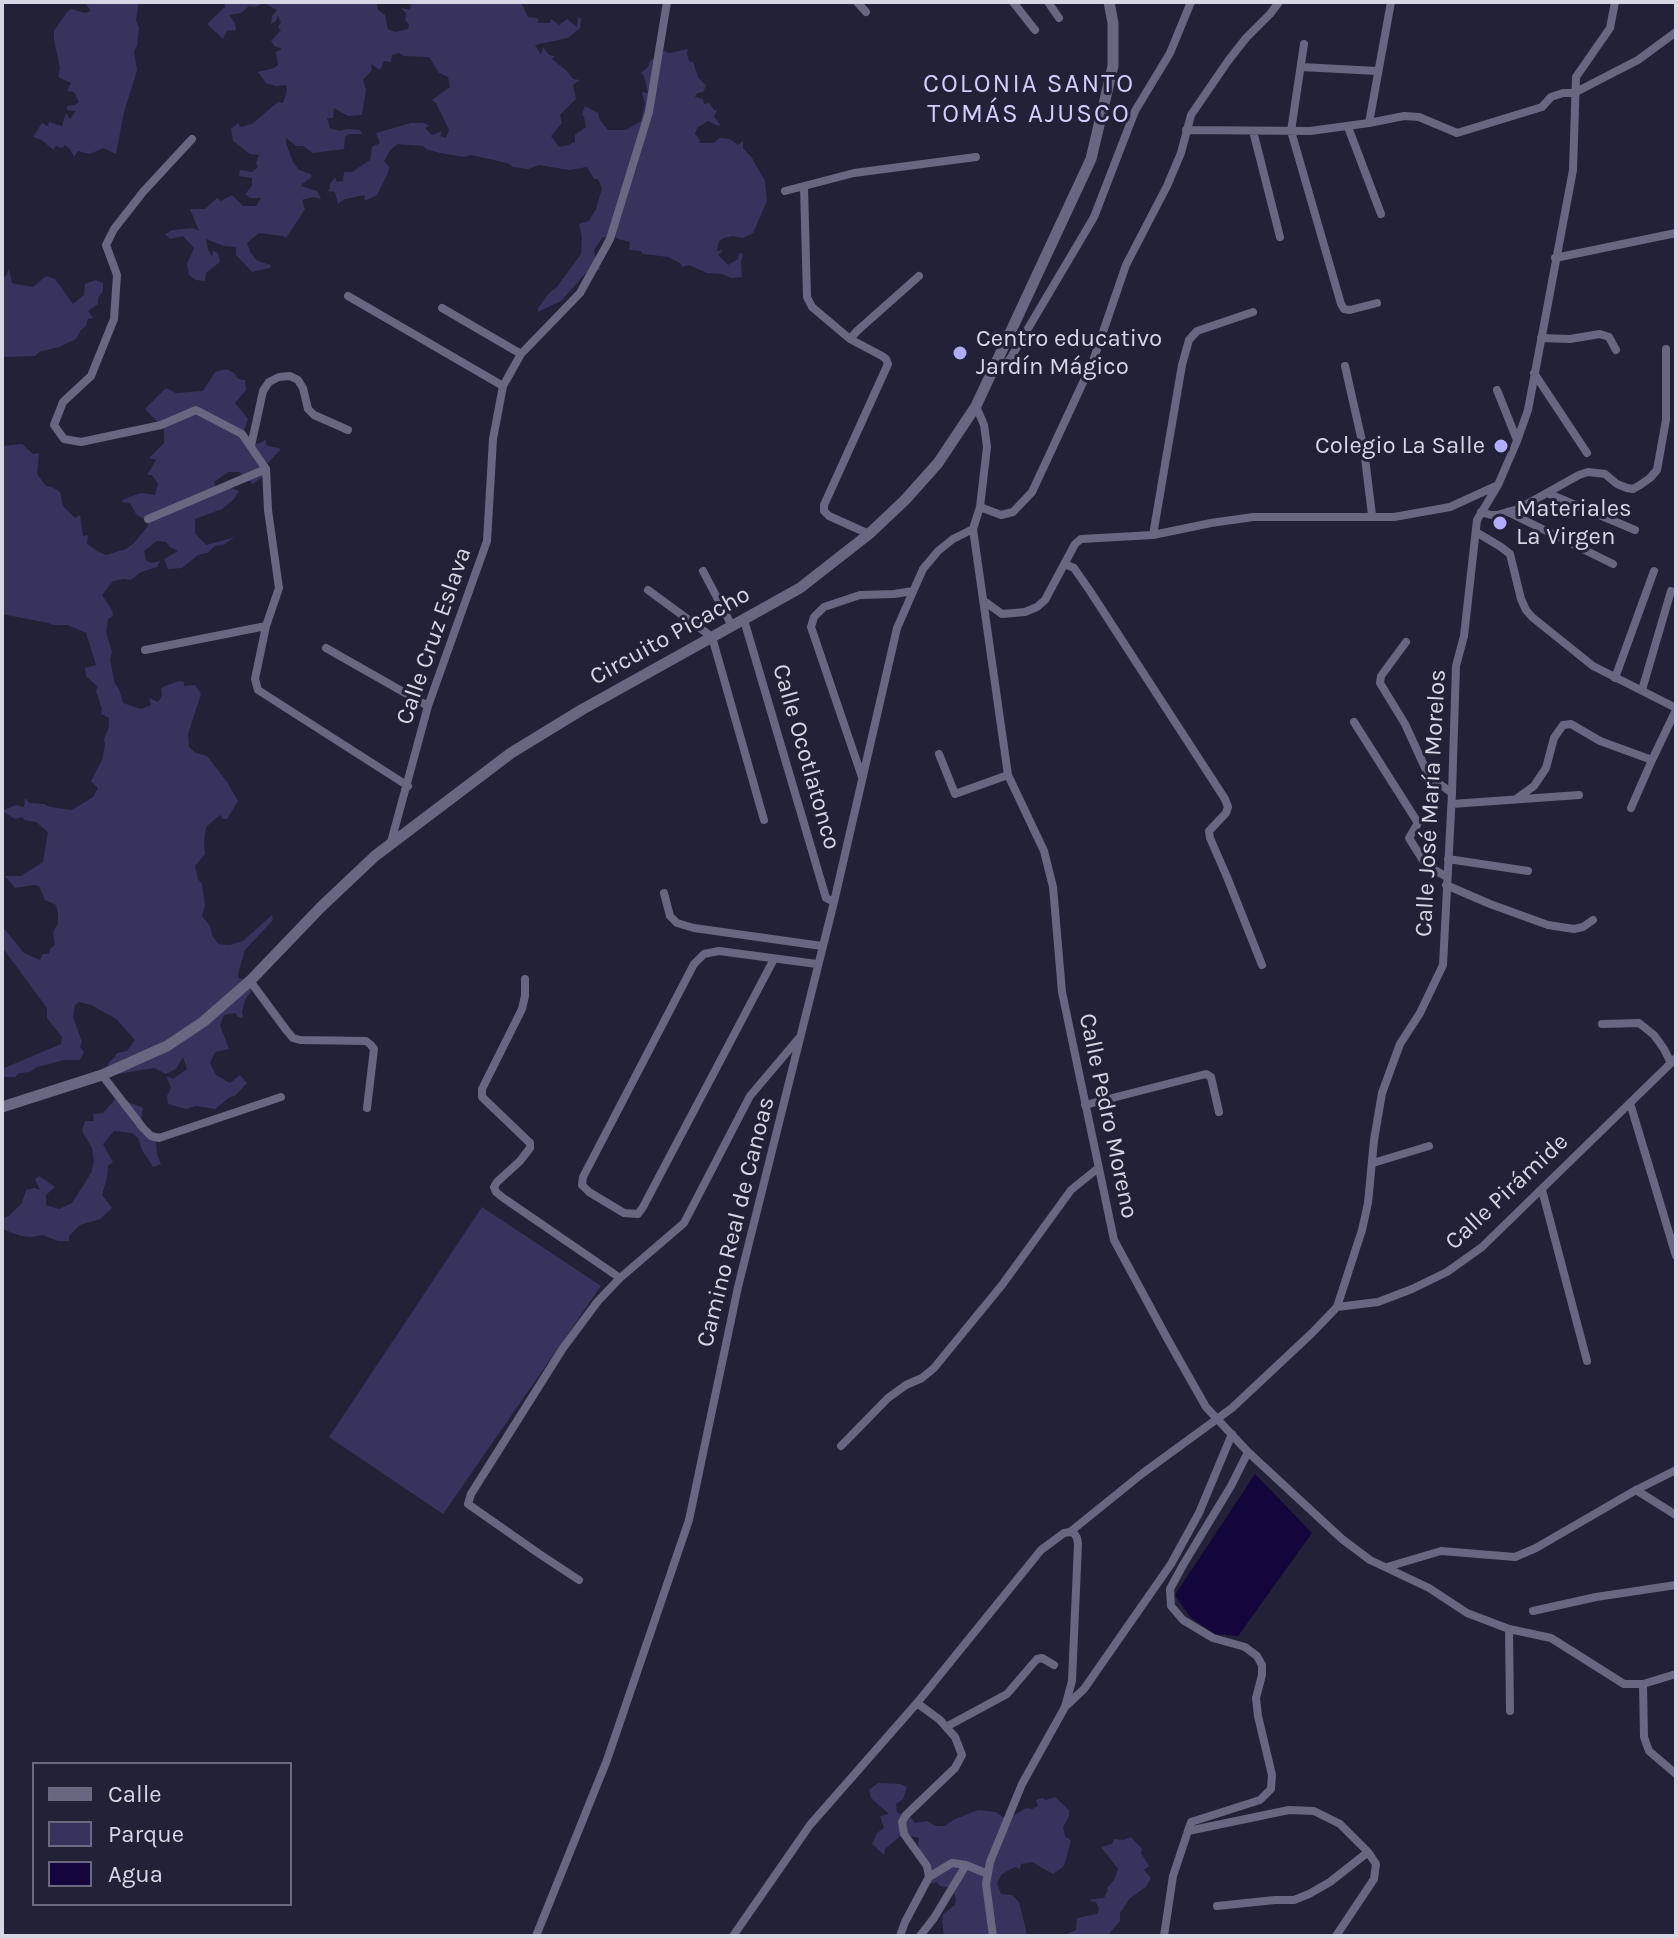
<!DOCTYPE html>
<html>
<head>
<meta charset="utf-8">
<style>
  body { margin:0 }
  #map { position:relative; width:1678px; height:1938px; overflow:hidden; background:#222137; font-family:Karla,sans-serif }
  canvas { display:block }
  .frame { position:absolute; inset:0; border:4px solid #d6d6e5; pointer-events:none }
  .legend { position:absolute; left:32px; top:1762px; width:260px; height:144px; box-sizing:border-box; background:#222137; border:2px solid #6a697d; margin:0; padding:10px 14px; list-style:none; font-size:24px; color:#d6d6e5 }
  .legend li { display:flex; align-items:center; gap:16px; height:40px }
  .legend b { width:40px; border:2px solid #6a697d }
</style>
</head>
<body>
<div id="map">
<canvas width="1678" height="1938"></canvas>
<div class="frame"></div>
<ul class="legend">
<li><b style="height:10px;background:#676781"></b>Calle</li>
<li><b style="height:22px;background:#37335d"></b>Parque</li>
<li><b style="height:22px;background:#14053c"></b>Agua</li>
</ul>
</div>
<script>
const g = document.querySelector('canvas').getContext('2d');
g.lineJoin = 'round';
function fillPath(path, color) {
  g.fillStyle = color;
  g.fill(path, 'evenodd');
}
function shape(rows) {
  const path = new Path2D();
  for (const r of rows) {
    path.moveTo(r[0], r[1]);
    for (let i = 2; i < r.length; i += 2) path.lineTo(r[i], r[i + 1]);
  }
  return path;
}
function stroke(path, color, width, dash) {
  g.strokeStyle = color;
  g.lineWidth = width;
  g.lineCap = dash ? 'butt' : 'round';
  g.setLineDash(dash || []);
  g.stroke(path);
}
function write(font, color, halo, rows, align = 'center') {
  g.font = font + ' Karla,sans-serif';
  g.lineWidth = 6;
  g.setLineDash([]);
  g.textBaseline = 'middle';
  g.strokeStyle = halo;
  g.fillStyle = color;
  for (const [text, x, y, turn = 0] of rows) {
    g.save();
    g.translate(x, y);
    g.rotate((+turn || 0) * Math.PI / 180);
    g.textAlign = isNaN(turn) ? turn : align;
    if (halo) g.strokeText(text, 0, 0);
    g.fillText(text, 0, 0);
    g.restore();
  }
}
fillPath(shape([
  [72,2,139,2,136,20,139,28,137,46,134,51,137,70,124,112,116,154,103,148,90,154,78,151,74,157,70,149,65,145,62,148,56,146,53,150,42,140,33,137,42,123,48,126,49,122,62,126,66,113,70,119,76,111,67,110,67,106,75,105,79,102,74,92,67,91,71,83,58,77,60,68,54,40,54,31,67,12,71,9,85,13,91,11,85,3,77,4],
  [224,2,379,2,377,4,378,10,385,15,388,29,395,32,408,29,409,24,405,20,406,13,401,8,410,10,411,2,521,2,528,17,537,18,539,20,537,23,550,23,551,19,559,25,567,19,577,27,578,16,581,19,580,28,568,38,535,45,541,55,543,47,549,55,555,56,552,59,567,71,573,79,580,80,573,85,576,99,560,115,562,123,551,136,559,147,568,145,575,142,575,135,586,127,584,117,582,114,585,106,598,113,600,120,608,130,626,130,641,121,645,104,642,92,648,93,644,76,641,73,648,67,650,61,664,51,670,53,688,49,687,54,689,61,693,62,698,77,706,86,703,92,697,93,695,97,703,99,704,104,709,103,714,110,717,110,714,117,721,125,718,126,708,121,697,128,695,134,700,140,699,143,714,143,719,138,730,139,738,145,743,141,743,148,752,158,765,181,767,201,753,233,743,238,733,236,724,238,719,241,717,251,723,250,718,255,728,265,738,259,739,253,743,254,741,262,742,277,731,278,722,274,707,273,689,265,682,267,680,263,668,257,643,254,641,251,629,250,630,242,618,239,615,236,612,239,603,237,594,250,596,264,601,269,586,273,561,301,538,312,538,308,550,292,556,288,581,254,582,237,579,224,589,221,596,209,602,188,598,179,594,179,587,167,569,170,539,165,528,169,513,167,507,163,471,155,464,157,440,153,426,149,423,146,398,144,390,150,384,161,389,167,388,173,377,195,367,200,364,199,365,195,345,199,338,204,335,192,327,191,330,189,330,184,335,177,337,182,343,181,344,172,352,172,370,160,372,147,380,143,376,133,411,123,424,123,429,126,425,128,432,135,442,131,440,136,446,138,449,130,436,103,432,100,450,87,448,77,439,73,429,57,404,56,399,53,392,55,391,62,384,61,380,70,371,64,372,70,363,80,366,90,362,115,348,116,334,108,333,118,327,118,330,128,339,131,348,129,360,130,362,134,349,134,345,137,344,149,313,153,303,146,296,146,286,138,286,143,293,162,299,170,310,174,312,177,302,184,301,186,317,191,321,199,313,197,302,200,305,209,286,238,283,236,259,233,247,243,250,252,257,261,271,265,270,268,252,272,236,255,236,247,224,246,206,239,208,250,212,256,213,251,218,253,220,262,206,273,205,281,196,280,189,275,187,264,194,248,183,236,170,239,165,234,173,230,193,228,199,231,190,209,205,209,217,198,221,201,232,195,243,206,256,206,261,198,250,198,245,194,252,186,252,178,239,176,240,170,252,172,258,167,256,163,259,155,250,154,233,141,231,129,238,123,241,127,252,124,278,102,283,103,287,90,286,85,276,86,266,83,258,72,274,68,278,65,276,52,282,49,274,46,271,41,281,30,278,27,281,22,278,16,276,21,271,24,272,16,277,10,264,3,255,7,249,6,241,13,229,15,235,23,236,30,227,31,223,39,207,24,225,7],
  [9,269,12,283,16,284,33,287,46,276,55,279,73,304,84,295,85,284,95,280,103,283,103,291,98,298,98,304,88,311,93,318,88,319,86,326,81,330,76,339,59,347,39,352,35,356,2,357,2,278,6,276],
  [227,369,234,373,238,379,245,380,246,390,235,403,248,419,243,434,254,444,261,443,266,439,266,445,281,449,268,463,263,476,253,484,239,472,228,472,214,482,216,490,228,487,239,491,234,499,222,509,195,519,195,533,206,545,235,537,223,545,215,546,207,553,198,555,182,568,168,569,164,559,178,551,170,547,166,542,157,541,144,551,146,560,151,563,160,561,157,567,141,572,131,580,123,579,113,581,102,595,112,610,113,616,108,619,106,632,112,652,110,660,115,684,119,689,123,703,141,709,151,705,149,698,158,702,162,696,161,689,165,686,179,681,184,682,184,686,195,685,201,694,188,734,189,747,196,753,207,756,227,782,238,801,227,819,223,819,220,815,206,827,204,842,205,854,195,866,198,879,202,884,205,905,202,916,210,926,212,935,218,944,230,945,243,941,272,915,273,920,245,950,238,974,238,978,249,981,251,992,245,1000,242,1012,243,1018,238,1017,235,1013,224,1015,220,1025,229,1049,215,1052,210,1063,216,1075,230,1083,240,1075,247,1083,235,1096,230,1097,215,1109,196,1106,186,1109,168,1104,167,1096,171,1088,166,1076,173,1079,187,1069,183,1057,176,1069,166,1074,154,1068,118,1074,108,1066,109,1062,115,1057,117,1053,127,1051,135,1040,116,1019,91,1005,79,1002,75,1005,73,1017,82,1042,80,1047,84,1052,80,1060,64,1060,37,1067,30,1072,19,1073,15,1077,2,1077,2,1069,61,1044,62,1037,47,1018,47,1008,2,947,2,926,24,953,40,960,43,954,49,954,50,949,55,945,53,933,58,923,58,913,56,905,45,900,39,886,34,885,15,888,5,876,21,876,43,862,48,832,36,822,25,820,22,817,15,819,2,811,16,805,24,807,25,798,30,803,44,804,50,807,72,810,93,797,98,788,91,781,102,760,105,745,104,739,109,727,109,718,101,714,102,709,96,691,98,687,86,676,85,668,96,665,86,633,68,625,54,625,48,623,2,614,2,446,22,444,33,454,39,453,37,474,46,486,52,487,60,492,63,506,75,518,80,515,83,536,88,535,87,544,97,551,106,555,126,549,134,543,148,526,147,521,136,514,130,503,121,502,124,499,141,493,155,495,158,484,152,475,147,475,156,460,149,458,164,443,164,429,145,409,166,388,176,393,203,391,215,372],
  [117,1097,143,1108,141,1120,156,1143,157,1154,161,1164,153,1167,142,1150,138,1138,132,1133,114,1131,103,1144,113,1162,108,1166,107,1177,102,1195,112,1208,100,1219,80,1225,69,1236,69,1241,58,1241,42,1235,32,1237,21,1236,2,1229,2,1218,9,1216,22,1203,26,1190,34,1188,40,1190,35,1179,39,1176,55,1187,46,1195,46,1205,59,1209,72,1203,91,1173,94,1162,92,1148,82,1131,85,1121,94,1121,93,1114,103,1113],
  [482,1207,601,1286,443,1514,329,1437],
  [878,1783,900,1784,907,1787,903,1799,896,1804,897,1813,908,1814,915,1823,927,1821,936,1826,945,1826,953,1820,978,1810,996,1812,1007,1820,1026,1808,1032,1809,1038,1806,1036,1800,1042,1798,1046,1800,1055,1797,1069,1810,1069,1816,1063,1827,1065,1836,1071,1841,1064,1866,1053,1874,1032,1862,1021,1864,1020,1869,1015,1867,1002,1874,997,1883,1001,1894,1012,1895,1019,1902,1026,1930,1026,1936,944,1936,942,1922,943,1914,955,1905,956,1899,952,1888,940,1886,937,1882,928,1884,918,1844,919,1838,903,1834,885,1849,884,1855,872,1844,877,1833,884,1828,880,1816,889,1814,871,1798,869,1790],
  [1131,1837,1142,1849,1141,1853,1149,1866,1144,1870,1151,1878,1146,1887,1130,1898,1120,1913,1120,1921,1107,1936,1064,1935,1076,1930,1077,1918,1097,1914,1099,1909,1096,1902,1090,1901,1092,1899,1104,1898,1108,1890,1107,1888,1114,1880,1118,1869,1101,1847,1112,1844,1114,1839,1123,1840]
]), '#37335d');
fillPath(shape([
  [1255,1474,1312,1533,1238,1636,1215,1634,1190,1617,1175,1595]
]), '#14053c');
stroke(shape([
  [857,2,866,12],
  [1013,2,1035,30],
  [1048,2,1059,18],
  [1304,44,1291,131,1341,304,1344,309,1350,310,1377,303],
  [1301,67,1377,71],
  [1369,123,1391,2],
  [1348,127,1381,214],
  [1186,130,1310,131,1369,123,1404,116,1419,117,1457,133,1542,107,1551,97,1563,93,1574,93,1638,60,1676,32],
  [1253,131,1280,237],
  [192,139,143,192,114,229,106,245,117,275,114,319,91,376,63,402,54,425,64,439,81,442,161,425,196,410,242,434,266,469,268,510,279,588,266,626,255,679,258,690,408,786],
  [804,187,807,297,812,307,850,339,882,356,886,359,888,364,824,505,824,511,829,516,869,534],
  [785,191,854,173,976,157],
  [1555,258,1676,233],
  [348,296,503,386],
  [442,308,521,354],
  [1541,338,1570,339,1600,334,1609,337,1616,350],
  [850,339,857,331,919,276],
  [995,365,1003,368,1010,359,1094,217,1135,111,1170,53,1191,2],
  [1345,366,1364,450,1372,515],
  [1534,373,1587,453],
  [1497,390,1517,440],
  [976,406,984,425,987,447,980,507,973,529,1008,775,1044,851,1053,887,1062,992,1114,1240,1168,1340,1206,1407,1248,1452,1342,1539,1370,1560,1429,1588,1467,1613,1509,1629,1551,1638,1624,1684,1643,1684,1676,1674],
  [251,446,263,391,269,382,279,377,290,376,298,380,303,388,308,409,314,415,348,430],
  [1547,493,1635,530],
  [980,507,1001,515,1013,512,1032,492,1093,361,1126,265,1167,186,1181,153,1191,115,1228,61,1246,38,1270,14,1279,2],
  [1481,512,1491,515,1497,515,1518,509,1579,475,1588,472,1605,474,1617,484,1627,488,1633,489,1640,485,1650,478,1657,470,1666,420,1666,349],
  [1508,512,1613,564],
  [148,519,266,469],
  [1476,532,1501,547,1510,554,1521,599,1526,610,1532,617,1593,666,1676,708],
  [1153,535,1182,365,1189,340,1197,331,1253,312],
  [1065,564,1074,568,1090,591,1225,799,1228,807,1226,813,1209,831,1210,838,1227,877,1262,965],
  [703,571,732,626],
  [648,590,712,637,764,820],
  [984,601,1002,614,1025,612,1037,607,1045,600,1075,544,1081,539,1153,535,1211,523,1253,517,1394,517,1450,507,1496,486],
  [744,620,826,898,834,902],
  [1406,642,1381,676,1380,683,1405,724,1427,772,1434,780,1452,793],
  [326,648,428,706],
  [145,650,266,626],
  [1615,678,1654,571],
  [1642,690,1671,591],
  [1354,722,1418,823,1409,838,1426,865,1447,877],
  [939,754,955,794,1008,775],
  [862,777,811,627,814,617,824,607,860,595,894,594,913,591],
  [1516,799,1534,786,1546,768,1554,738,1563,725,1571,724,1600,741,1652,760,1676,710],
  [1452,804,1579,795],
  [1631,808,1652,760],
  [391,842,428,706,487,541,493,439,503,386,521,354,580,293,610,239,649,112,667,2],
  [1448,859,1528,871],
  [1446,885,1490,904,1548,925,1574,929,1583,927,1593,920],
  [664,893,670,916,677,923,694,928,822,946],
  [774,959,643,1207,638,1214,624,1213,589,1192,582,1185,583,1177,694,964,704,954,719,951,817,964],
  [525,979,525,996,522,1009,482,1089,482,1097,530,1143,530,1148,520,1161,497,1182,494,1187,496,1192,502,1197,620,1278],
  [250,981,287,1031,293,1038,300,1040,366,1041,371,1045,374,1049,367,1108],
  [1602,1024,1639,1023,1654,1035,1664,1049,1671,1063],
  [102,1075,143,1128,151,1136,159,1138,281,1097],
  [1630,1103,1676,1256],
  [1085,1105,1206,1074,1211,1077,1219,1112],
  [1373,1163,1429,1146],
  [1542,1190,1587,1361],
  [1337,1307,1378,1302,1412,1289,1447,1272,1482,1247,1676,1058],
  [841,1446,888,1398,906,1385,922,1378,934,1368,1002,1285,1071,1190,1097,1169],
  [1636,1490,1676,1515],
  [1387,1567,1441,1551,1515,1557,1536,1548,1636,1490,1676,1470],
  [579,1580,538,1553,468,1504,471,1494,563,1348,598,1301,620,1278,684,1223,750,1096,799,1038],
  [1533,1611,1596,1597,1676,1585],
  [1509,1629,1510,1711],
  [1643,1684,1644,1737,1649,1751,1676,1774],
  [1067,1705,1084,1689,1171,1564,1199,1513,1232,1434],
  [946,1727,1007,1694,1037,1659,1042,1658,1054,1665],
  [1188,1831,1289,1810,1314,1811,1340,1824,1368,1852,1376,1864,1374,1879,1336,1936],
  [929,1877,952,1863,966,1865,988,1874],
  [1217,1906,1275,1900,1294,1900,1309,1894,1330,1882,1368,1852],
  [536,1936,607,1760,689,1520,738,1287,834,902,897,628,923,569,938,551,953,539,973,529],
  [733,1936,810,1825,917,1703,1041,1550,1064,1533,1070,1532,1143,1473,1232,1408,1312,1333,1337,1307,1362,1230,1368,1203,1374,1140,1382,1093,1400,1044,1420,1013,1443,965,1452,793,1456,666,1464,636,1477,520,1498,485,1517,441,1528,410,1573,170,1576,77,1610,28,1615,2],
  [900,1936,905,1922,929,1877,927,1866,904,1834,902,1822,906,1815,955,1768,962,1755,955,1737,940,1720,917,1703],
  [920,1936,934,1918,966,1865],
  [993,1936,986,1884,990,1862,1022,1784,1065,1707,1072,1681,1078,1544,1077,1538,1074,1533,1070,1532],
  [1164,1936,1173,1876,1191,1822,1260,1800,1271,1789,1272,1775,1258,1716,1256,1698,1262,1675,1262,1665,1257,1656,1245,1647,1213,1638,1183,1620,1171,1606,1170,1589,1183,1565,1231,1486,1248,1452]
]), '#676781', 8);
stroke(shape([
  [2,1107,102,1075,167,1046,203,1022,250,981,321,907,375,856,511,753,583,709,800,588,869,534,905,500,938,463,976,406,1091,159,1113,66,1113,23,1109,2]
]), '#676781', 11);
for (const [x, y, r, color] of [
  [960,353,8,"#b1adfa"],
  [1501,446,8,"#b1adfa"],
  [1500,523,8,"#b1adfa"]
]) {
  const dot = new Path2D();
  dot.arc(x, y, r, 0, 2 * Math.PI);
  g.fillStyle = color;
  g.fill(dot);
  stroke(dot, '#222137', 3);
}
write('24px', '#d6d6e5', '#222137', [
  ["Centro educativo",976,339],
  ["Jardín Mágico",976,367],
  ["Colegio La Salle",1485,446,"right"],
  ["Materiales",1516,509],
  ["La Virgen",1516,537]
], 'left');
write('24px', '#d6d6e5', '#222137', [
  ["Calle Cruz Eslava",434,636,-71],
  ["Circuito Picacho",670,636,-29],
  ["Calle Ocotlatonco",806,757,74],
  ["Calle José María Morelos",1431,803,-87],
  ["Calle Pedro Moreno",1108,1116,78],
  ["Calle Pirámide",1507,1192,-43],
  ["Camino Real de Canoas",736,1222,-76]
]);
g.letterSpacing = '2px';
write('26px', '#cfcffa', '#222137', [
  ["COLONIA SANTO",1029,85],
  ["TOMÁS AJUSCO",1029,115]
]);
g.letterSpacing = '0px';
</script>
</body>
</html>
